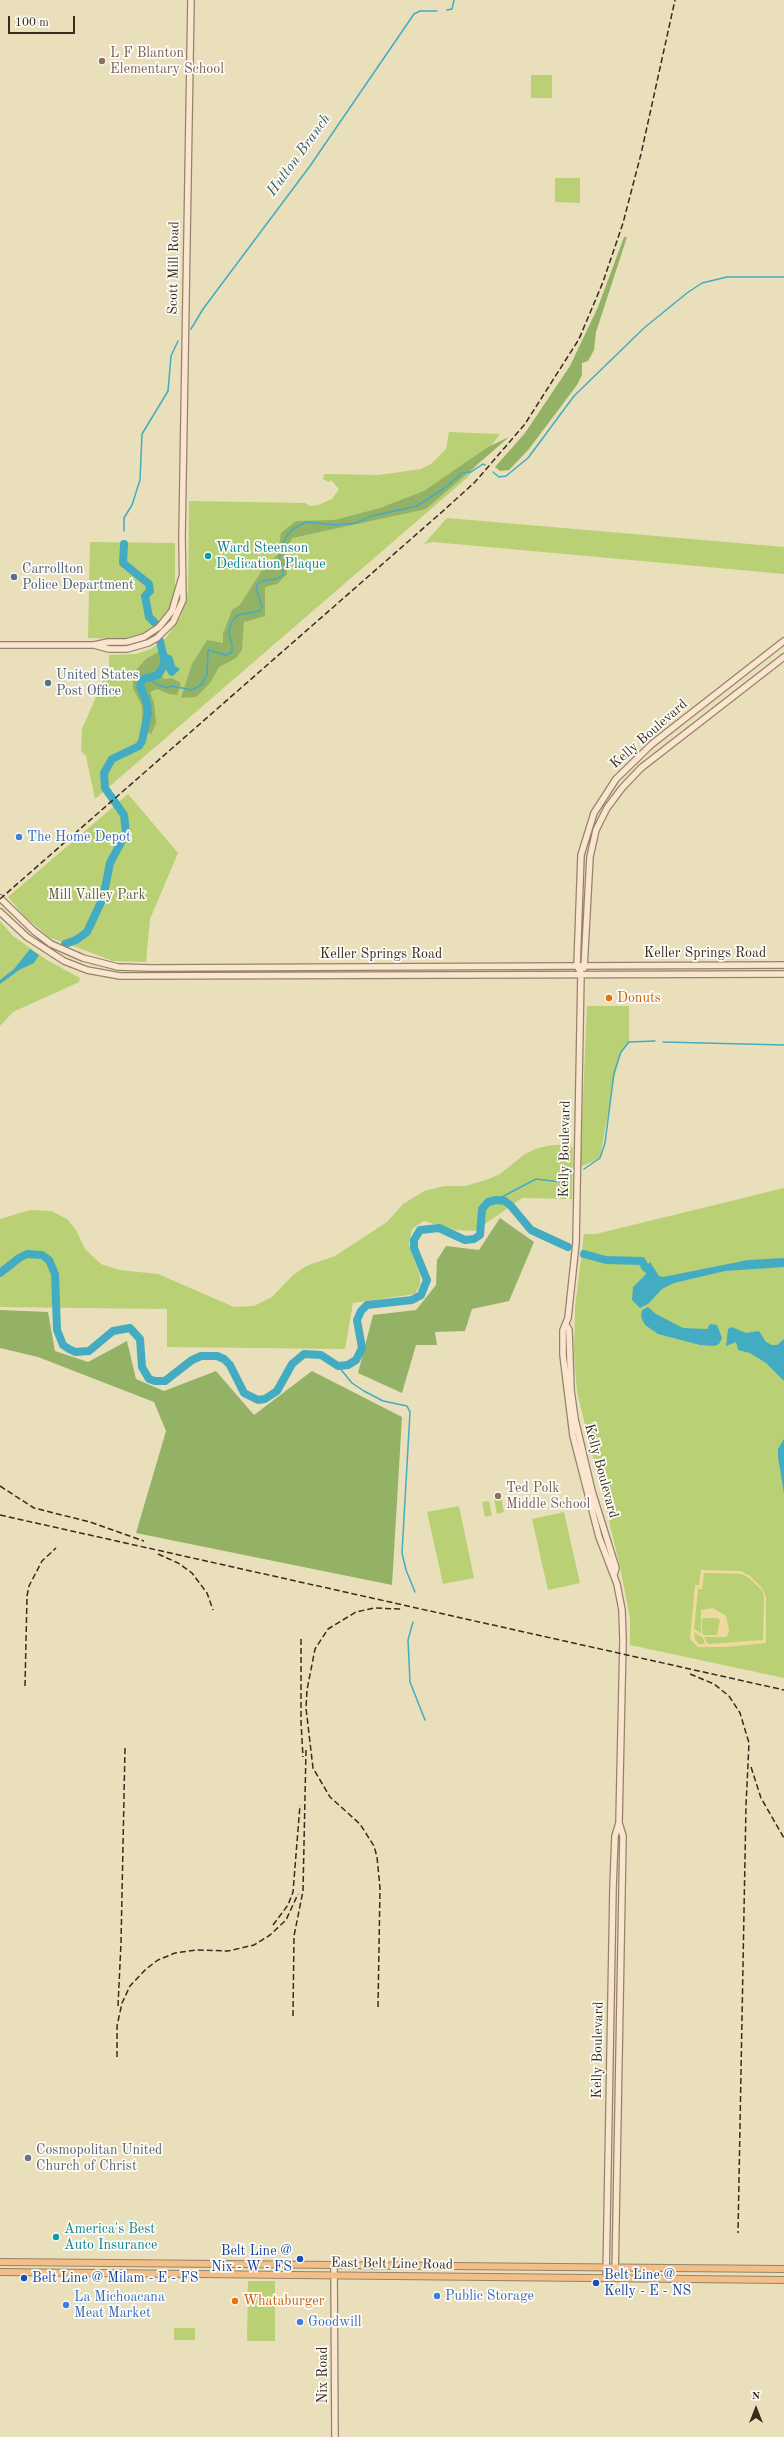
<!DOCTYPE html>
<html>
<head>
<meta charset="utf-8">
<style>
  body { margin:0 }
  #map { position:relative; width:784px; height:2437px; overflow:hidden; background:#e9dfbb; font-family:"Old Standard TT",serif }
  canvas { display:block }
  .north { position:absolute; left:736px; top:2389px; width:40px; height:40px; -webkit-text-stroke:3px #fdfcf7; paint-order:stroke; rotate:0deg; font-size:11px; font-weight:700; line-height:16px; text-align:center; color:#3b2a1e }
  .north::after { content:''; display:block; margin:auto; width:14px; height:18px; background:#3b2a1e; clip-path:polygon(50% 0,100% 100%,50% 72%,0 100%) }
  .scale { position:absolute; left:8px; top:16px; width:67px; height:18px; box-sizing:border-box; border:2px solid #3b2a1e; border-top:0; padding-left:5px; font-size:12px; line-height:14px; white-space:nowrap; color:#3b2a1e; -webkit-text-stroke:3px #fdfcf7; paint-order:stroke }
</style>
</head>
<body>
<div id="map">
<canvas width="784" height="2437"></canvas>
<div class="north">N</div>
<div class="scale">100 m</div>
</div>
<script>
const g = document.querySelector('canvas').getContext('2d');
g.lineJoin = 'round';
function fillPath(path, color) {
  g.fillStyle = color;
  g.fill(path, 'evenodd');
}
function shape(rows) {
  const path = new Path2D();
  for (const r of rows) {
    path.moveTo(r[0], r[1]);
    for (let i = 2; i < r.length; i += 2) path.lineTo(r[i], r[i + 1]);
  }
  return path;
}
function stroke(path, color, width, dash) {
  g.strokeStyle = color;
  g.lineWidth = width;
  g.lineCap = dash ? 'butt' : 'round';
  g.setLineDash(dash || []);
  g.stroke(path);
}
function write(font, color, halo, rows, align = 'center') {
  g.font = font + ' "Old Standard TT",serif';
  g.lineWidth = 3.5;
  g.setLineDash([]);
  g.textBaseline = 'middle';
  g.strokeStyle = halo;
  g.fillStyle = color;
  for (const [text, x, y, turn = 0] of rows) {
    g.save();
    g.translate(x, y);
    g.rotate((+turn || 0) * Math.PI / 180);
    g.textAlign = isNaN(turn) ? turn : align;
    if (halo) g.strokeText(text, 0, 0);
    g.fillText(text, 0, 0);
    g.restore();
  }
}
fillPath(shape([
  [531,75,552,75,552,98,531,98],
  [555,178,580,178,580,203,555,202],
  [449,432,500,434,468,477,95,799,86,756,81,751,82,729,109,667,109,655,136,654,151,649,166,638,181,616,188,591,189,501,305,503,309,506,318,505,332,499,339,489,331,480,329,482,323,479,324,474,379,475,421,469,431,464,446,449],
  [447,518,784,547,784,574,433,542,424,544],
  [90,542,175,543,175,592,169,609,157,623,143,634,125,639,88,638],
  [128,794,178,853,150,919,146,962,113,961,49,937,25,917,8,897],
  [0,921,13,936,47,960,80,978,79,982,13,1012,0,1026],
  [587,1006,629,1006,629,1042,621,1052,614,1079,600,1158,580,1167],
  [553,1145,569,1145,573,1148,572,1199,522,1198,475,1231,455,1230,424,1221,412,1229,409,1245,420,1276,420,1285,415,1294,353,1303,345,1349,167,1347,167,1309,0,1307,0,1219,30,1210,51,1211,67,1219,76,1230,85,1249,101,1264,119,1270,158,1274,234,1307,254,1306,272,1297,292,1276,306,1266,335,1256,387,1222,403,1204,424,1191,445,1186,465,1186,486,1180,500,1174,525,1154,538,1148],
  [784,1188,784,1678,630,1645,630,1618,619,1562,577,1392,574,1353,575,1308,584,1234,596,1234],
  [501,1498,504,1512,497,1514,494,1499],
  [489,1501,492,1515,485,1517,482,1502],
  [459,1506,474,1578,443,1584,427,1512],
  [564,1512,580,1583,548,1590,532,1519],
  [248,2281,275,2281,275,2341,247,2341],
  [174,2328,195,2328,195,2340,174,2340]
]), '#bad074');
fillPath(shape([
  [624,237,627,237,596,332,594,350,588,361,582,363,582,375,577,385,529,449,509,470,500,471,495,467,525,433,570,366,598,307],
  [509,437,426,509,292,538,285,552,287,574,277,584,265,587,265,616,244,622,242,650,236,658,219,667,210,683,196,697,181,698,192,664,207,640,223,643,223,634,232,610,240,605,262,570,278,554,281,533,296,521,335,520,380,508,424,491,488,447],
  [160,651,163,652,162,665,158,672,164,679,172,678,181,683,177,695,169,694,157,689,150,692,154,703,156,723,151,734,143,730,142,727,142,706,133,688,133,676,136,670,146,659],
  [500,1218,534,1242,509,1301,472,1309,465,1331,435,1332,437,1345,416,1345,402,1393,358,1373,373,1315,416,1310,436,1285,437,1260,446,1246,479,1250],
  [0,1310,48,1312,55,1351,88,1362,127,1341,136,1379,164,1391,216,1371,254,1415,312,1371,402,1417,392,1585,136,1533,166,1431,154,1402,38,1357,0,1348]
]), '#93b266');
fillPath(shape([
  [701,1570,741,1571,750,1576,762,1588,766,1597,766,1643,726,1647,698,1647,690,1639,695,1585,699,1585],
  [704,1573,742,1574,749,1578,762,1590,764,1597,763,1640,708,1644,704,1637,727,1637,729,1630,726,1616,713,1608,701,1610,701,1633,694,1629,698,1589,702,1589],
  [704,1618,717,1618,720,1620,717,1635,704,1635,702,1633,702,1620],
  [694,1632,703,1638,705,1644,699,1644,695,1640]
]), '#eeda9e');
fillPath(shape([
  [165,648,167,654,172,656,175,666,180,669,173,676,169,675,166,669,162,673,159,672,164,662,161,649],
  [30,949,39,955,34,963,19,970,0,984,0,980,14,969],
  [784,1258,784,1267,725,1271,674,1283,662,1289,648,1304,640,1308,632,1300,633,1287,648,1272,645,1267,650,1262,659,1276,663,1277,748,1260],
  [648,1307,656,1314,683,1328,707,1329,710,1324,717,1325,722,1338,719,1344,714,1346,700,1345,658,1334,645,1325,641,1317,642,1310],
  [732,1327,746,1333,759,1331,766,1342,772,1345,777,1345,784,1339,784,1381,766,1363,750,1353,738,1350,736,1342,726,1346,728,1329],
  [784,1439,784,1494,778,1457,778,1449]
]), '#43acc2');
stroke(shape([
  [447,10,452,9,454,0],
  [191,329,203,309,310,166,414,14,420,11,437,11],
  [493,472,499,477,506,476,528,458,574,396,644,328,687,293,702,283,727,277,784,277],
  [124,531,124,518,132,505,140,480,142,434,168,391,171,356,178,341],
  [147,677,156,684,167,688,172,686,192,690,201,685,207,675,208,650,226,655,232,652,232,645,229,633,231,623,238,615,260,611,262,606,256,589,257,585,262,581,277,579,283,575,283,571,278,567,281,548,286,537,293,529,306,522,336,525,356,523,372,516,417,506,446,487,462,473,471,472,483,464,485,465],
  [663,1042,784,1045],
  [584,1169,600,1158,605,1143,614,1073,621,1052,629,1042,655,1041],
  [496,1200,536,1179,561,1182,570,1176],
  [338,1366,352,1383,364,1391,383,1401,407,1406,410,1412,402,1553,406,1570,415,1592],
  [413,1622,408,1640,410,1682,425,1720]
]), '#43acc2', 1.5);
stroke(shape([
  [124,544,123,563,149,584,150,591,145,596,149,617,156,624],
  [65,944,76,940,87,932,103,898,110,863,126,833,124,815,105,788,104,773,112,759,139,746,142,741,148,713,147,703,140,686,143,679,158,675,165,664,160,641],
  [584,1254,606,1260,642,1261,645,1267,653,1274],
  [0,1273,19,1258,27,1254,42,1255,49,1260,55,1274,57,1330,63,1345,69,1349,75,1352,89,1351,113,1331,130,1328,140,1339,142,1367,149,1379,155,1381,165,1381,192,1360,201,1356,217,1356,224,1359,230,1365,244,1393,258,1400,265,1399,277,1391,292,1364,304,1354,321,1355,338,1366,348,1365,356,1360,362,1348,357,1320,361,1311,367,1305,412,1300,421,1295,427,1280,414,1248,414,1240,420,1230,439,1228,465,1240,474,1239,480,1235,482,1209,488,1202,496,1200,505,1201,511,1206,531,1230,568,1247]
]), '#43acc2', 8);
const secondary = shape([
  [0,645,94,645,108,642,126,642,144,637,159,627,172,611,182,577],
  [94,645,109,649,127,649,148,643,157,638,173,622,183,600,182,537,191,0],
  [0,898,34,931,51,944,83,958,118,967,151,968,784,965],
  [0,912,27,937,64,961,87,970,120,976,784,974],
  [584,968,590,857,596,830,607,808,622,788,641,768,784,657],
  [566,1325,569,1330,571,1390,575,1419,592,1491,616,1568,614,1575],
  [334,2265,335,2437],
  [606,2278,613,1888,615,1836,619,1823,623,1640,622,1610,617,1584,599,1537,573,1436,563,1355,563,1330,568,1318,576,1243,581,973,577,966,581,855,594,813,616,779,652,744,784,641],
  [615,2278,623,1836,619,1823]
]);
const primary = shape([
  [0,2262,784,2269],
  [0,2272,784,2280]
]);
stroke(secondary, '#92846c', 8);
stroke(primary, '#92846c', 8);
stroke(secondary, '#fbe5cf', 5.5);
stroke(primary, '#f6be87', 6);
stroke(shape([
  [0,899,443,511,475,482,525,424,579,339,603,282,623,223,641,154,675,0],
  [0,1486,34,1508,90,1522,144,1541],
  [0,1515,784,1690],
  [158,1554,178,1563,192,1573,207,1593,213,1610],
  [301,1639,301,1722,303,1757],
  [690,1674,714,1684,729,1696,740,1713,749,1743,746,1805,738,2233],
  [25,1686,27,1596,29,1586,42,1561,56,1548],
  [751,1767,761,1798,784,1838],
  [273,1925,288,1905,293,1892,300,1805],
  [118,2006,121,1943,125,1748],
  [378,2007,380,1888,377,1857,374,1846,360,1824,330,1797,313,1768,306,1708,307,1690,315,1649,328,1629,356,1612,374,1608,401,1609],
  [293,2016,294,1936,303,1891,306,1750],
  [117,2057,117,2026,122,2003,130,1986,146,1969,158,1960,175,1953,197,1950,228,1951,254,1945,270,1935,286,1920,298,1894]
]), '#3b2a1e', 1.5, [6, 3]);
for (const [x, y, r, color] of [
  [102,61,4,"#8d6e63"],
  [208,556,4,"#0f9aa8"],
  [14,577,4,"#5c6f8a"],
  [48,683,4,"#5c6f8a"],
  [19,837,4,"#3f7fe0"],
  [609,998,4,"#e8710a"],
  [498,1496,4,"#8d6e63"],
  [28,2158,4,"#6b7280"],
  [56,2237,4,"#0f9aa8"],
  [300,2259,4,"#1a4fb4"],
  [24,2278,4,"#1a4fb4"],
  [596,2283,4,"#1a4fb4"],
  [437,2296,4,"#3f7fe0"],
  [235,2301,4,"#e8710a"],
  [66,2305,4,"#3f7fe0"],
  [300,2322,4,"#3f7fe0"]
]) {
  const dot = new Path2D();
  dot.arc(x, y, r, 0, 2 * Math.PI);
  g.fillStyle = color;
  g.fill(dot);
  stroke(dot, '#fdfcf7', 1.5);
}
write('14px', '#785e54', '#fdfcf7', [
  ["L F Blanton",110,53],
  ["Elementary School",110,69],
  ["Ted Polk",506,1488],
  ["Middle School",506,1504]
], 'left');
write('14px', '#3b2a1e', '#fdfcf7', [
  ["Scott Mill Road",174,268,-89],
  ["Kelly Boulevard",649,734,-41],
  ["Keller Springs Road",705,953],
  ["Keller Springs Road",381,954],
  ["Kelly Boulevard",565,1149,-89],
  ["Kelly Boulevard",601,1471,75],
  ["Kelly Boulevard",598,2050,-89],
  ["East Belt Line Road",392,2264,1],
  ["Nix Road",323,2375,-90]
]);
write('14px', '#0d838f', '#fdfcf7', [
  ["Ward Steenson",216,548],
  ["Dedication Plaque",216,564],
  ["America's Best",64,2229],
  ["Auto Insurance",64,2245]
], 'left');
write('14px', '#4e5e75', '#fdfcf7', [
  ["Carrollton",22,569],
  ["Police Department",22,585],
  ["United States",56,675],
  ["Post Office",56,691]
], 'left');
write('14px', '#366cbe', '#fdfcf7', [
  ["The Home Depot",27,837],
  ["Public Storage",445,2296],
  ["La Michoacana",74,2297],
  ["Meat Market",74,2313],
  ["Goodwill",308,2322]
], 'left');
write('14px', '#615c38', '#fdfcf7', [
  ["Mill Valley Park",97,895]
]);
write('14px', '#c56008', '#fdfcf7', [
  ["Donuts",617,998],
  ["Whataburger",243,2301]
], 'left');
write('14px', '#5b616d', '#fdfcf7', [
  ["Cosmopolitan United",36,2150],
  ["Church of Christ",36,2166]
], 'left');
write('14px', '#164399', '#fdfcf7', [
  ["Belt Line @",292,2251,"right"],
  ["Nix - W - FS",292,2267,"right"],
  ["Belt Line @",604,2275],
  ["Kelly - E - NS",604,2291],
  ["Belt Line @ Milam - E - FS",32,2278]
], 'left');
write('italic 15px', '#3e5e60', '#fdfcf7', [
  ["Hutton Branch",299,155,-54]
]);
</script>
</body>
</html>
